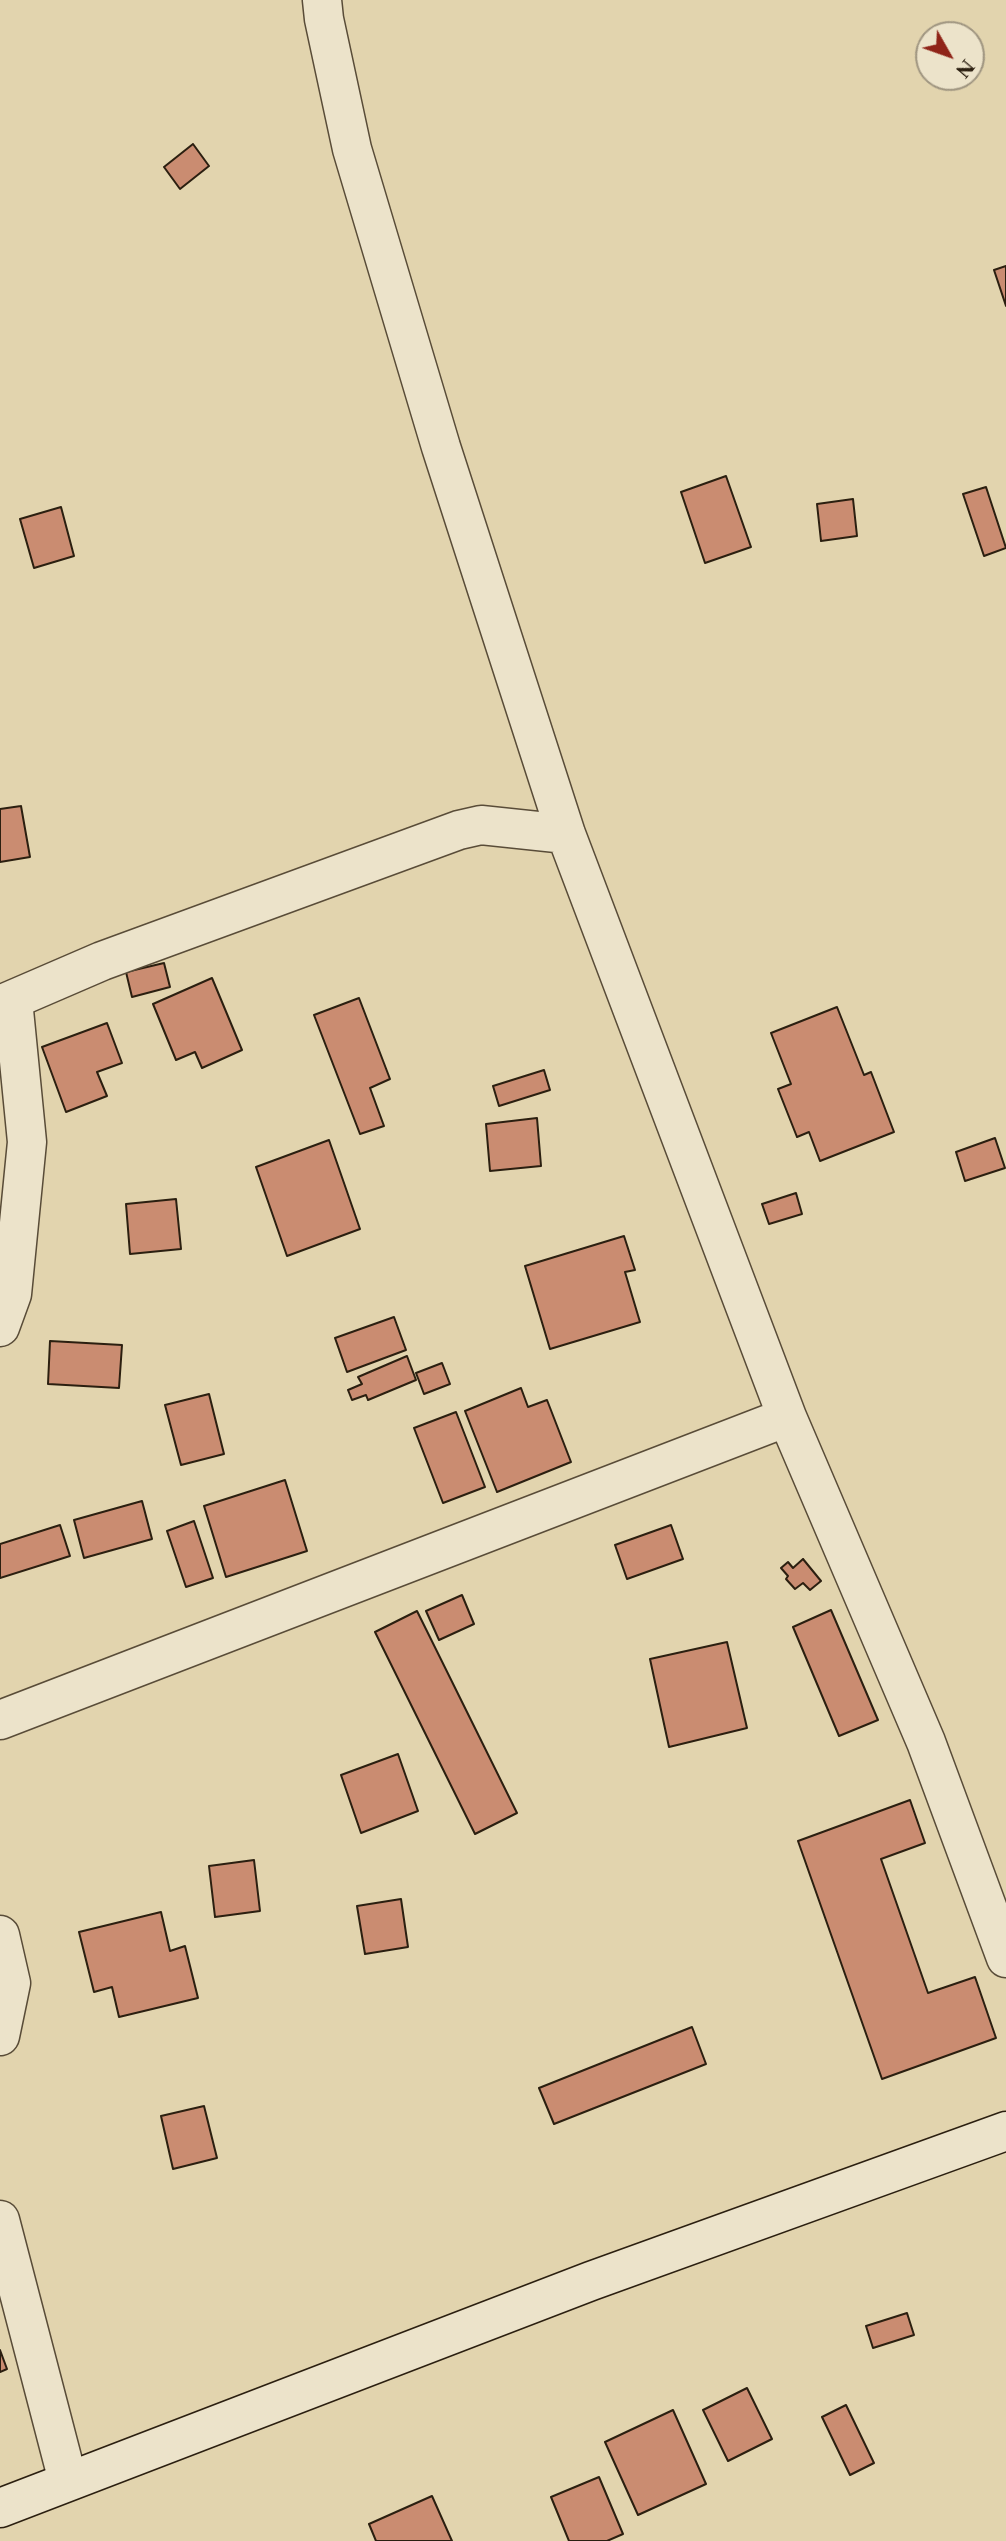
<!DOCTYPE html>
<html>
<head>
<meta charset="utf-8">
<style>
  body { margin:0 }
  #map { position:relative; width:1006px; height:2541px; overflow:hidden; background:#e2d4ae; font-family:"Libre Caslon Text",serif }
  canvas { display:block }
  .north { position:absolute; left:915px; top:21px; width:70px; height:70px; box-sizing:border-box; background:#ece3ca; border:2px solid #9f9580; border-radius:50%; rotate:130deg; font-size:19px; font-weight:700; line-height:28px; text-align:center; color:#2b1f10 }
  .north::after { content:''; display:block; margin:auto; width:24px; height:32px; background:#8f2418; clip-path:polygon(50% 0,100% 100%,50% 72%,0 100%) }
</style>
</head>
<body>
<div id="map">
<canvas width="1006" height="2541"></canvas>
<div class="north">N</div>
</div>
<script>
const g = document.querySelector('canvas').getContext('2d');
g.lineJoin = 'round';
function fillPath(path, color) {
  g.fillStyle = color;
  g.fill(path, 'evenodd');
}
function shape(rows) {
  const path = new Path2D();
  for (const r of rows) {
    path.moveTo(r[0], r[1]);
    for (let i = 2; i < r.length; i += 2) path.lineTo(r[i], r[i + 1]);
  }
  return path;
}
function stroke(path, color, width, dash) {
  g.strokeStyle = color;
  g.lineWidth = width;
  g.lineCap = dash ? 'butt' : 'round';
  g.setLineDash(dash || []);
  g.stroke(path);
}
const building = shape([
  [193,144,209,166,180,189,164,167,193,144],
  [1006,266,1006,306,994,270,1006,266],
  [726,476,751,547,705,563,681,492,726,476],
  [986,487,1006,548,984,556,963,494,986,487],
  [853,499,857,536,821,541,817,504,853,499],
  [61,507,74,556,34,568,20,519,61,507],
  [21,806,30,857,0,862,0,809,21,806],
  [164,963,170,987,132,997,126,972,164,963],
  [212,978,242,1050,202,1068,195,1052,176,1060,153,1004,212,978],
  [359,998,390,1079,370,1088,384,1126,360,1134,314,1015,359,998],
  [837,1007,864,1075,871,1072,894,1132,820,1161,809,1132,797,1137,778,1089,791,1084,771,1033,837,1007],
  [107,1023,122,1063,97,1072,107,1096,66,1112,42,1047,107,1023],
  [544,1070,550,1090,499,1106,493,1086,544,1070],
  [537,1118,541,1166,490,1171,486,1124,537,1118],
  [995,1138,1005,1168,965,1181,956,1152,995,1138],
  [329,1140,360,1229,287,1256,256,1167,329,1140],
  [796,1193,802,1214,769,1224,762,1204,796,1193],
  [176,1199,181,1249,130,1254,126,1204,176,1199],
  [624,1236,635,1270,625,1272,640,1322,550,1349,525,1266,624,1236],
  [394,1317,406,1350,347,1372,335,1338,394,1317],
  [50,1341,122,1345,119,1388,48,1384,50,1341],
  [407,1356,416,1380,368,1400,366,1395,352,1400,348,1390,362,1384,358,1377,407,1356],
  [442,1363,450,1384,424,1394,416,1373,442,1363],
  [521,1388,528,1407,547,1400,571,1462,497,1492,465,1411,521,1388],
  [209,1394,224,1454,181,1465,165,1405,209,1394],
  [456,1412,485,1487,443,1503,414,1428,456,1412],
  [285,1480,307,1551,226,1577,204,1506,285,1480],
  [142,1501,152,1539,84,1558,74,1520,142,1501],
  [194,1521,213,1578,186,1587,167,1531,194,1521],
  [60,1525,70,1556,0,1578,0,1544,60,1525],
  [671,1525,683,1559,627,1579,615,1545,671,1525],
  [803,1559,821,1581,810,1590,803,1583,795,1589,786,1579,788,1576,781,1568,788,1562,793,1568,803,1559],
  [462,1595,474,1624,439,1640,426,1611,462,1595],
  [831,1610,878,1720,839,1736,793,1627,831,1610],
  [417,1611,517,1813,475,1834,375,1632,417,1611],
  [727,1642,747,1728,669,1747,650,1659,727,1642],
  [398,1754,418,1811,361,1833,341,1775,398,1754],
  [910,1800,925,1843,881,1859,928,1993,975,1977,996,2038,882,2079,798,1841,910,1800],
  [254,1860,260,1911,215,1917,209,1866,254,1860],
  [401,1899,408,1947,365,1954,357,1906,401,1899],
  [161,1912,170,1951,185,1946,198,1998,119,2017,112,1987,94,1992,79,1932,161,1912],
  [692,2027,706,2064,554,2124,539,2088,692,2027],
  [204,2106,217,2158,173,2169,161,2116,204,2106],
  [907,2313,914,2335,873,2348,866,2326,907,2313],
  [0,2350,7,2369,0,2372,0,2350],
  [747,2388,772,2439,728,2461,703,2410,747,2388],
  [846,2405,874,2463,850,2475,822,2417,846,2405],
  [673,2410,706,2484,638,2515,605,2442,673,2410],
  [599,2477,623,2534,607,2541,569,2541,551,2497,599,2477],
  [432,2496,452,2541,376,2541,369,2524,432,2496]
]);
fillPath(building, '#ca8c71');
stroke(building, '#2b1f10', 2);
const street = shape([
  [322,0,324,19,352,149,441,447,566,834,787,1417,926,1742,1006,1958],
  [0,1005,102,961,459,830,481,825,566,834],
  [0,1327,12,1294,27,1142,13,1000],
  [0,1720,787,1417],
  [0,1935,11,1983,0,2036],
  [0,2220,68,2481]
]);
const secondary = shape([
  [0,2508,591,2281,1006,2131]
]);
stroke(street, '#594c38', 41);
stroke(secondary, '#2b1f10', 41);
stroke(street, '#ece3ca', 38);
stroke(secondary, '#ece3ca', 38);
</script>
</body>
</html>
